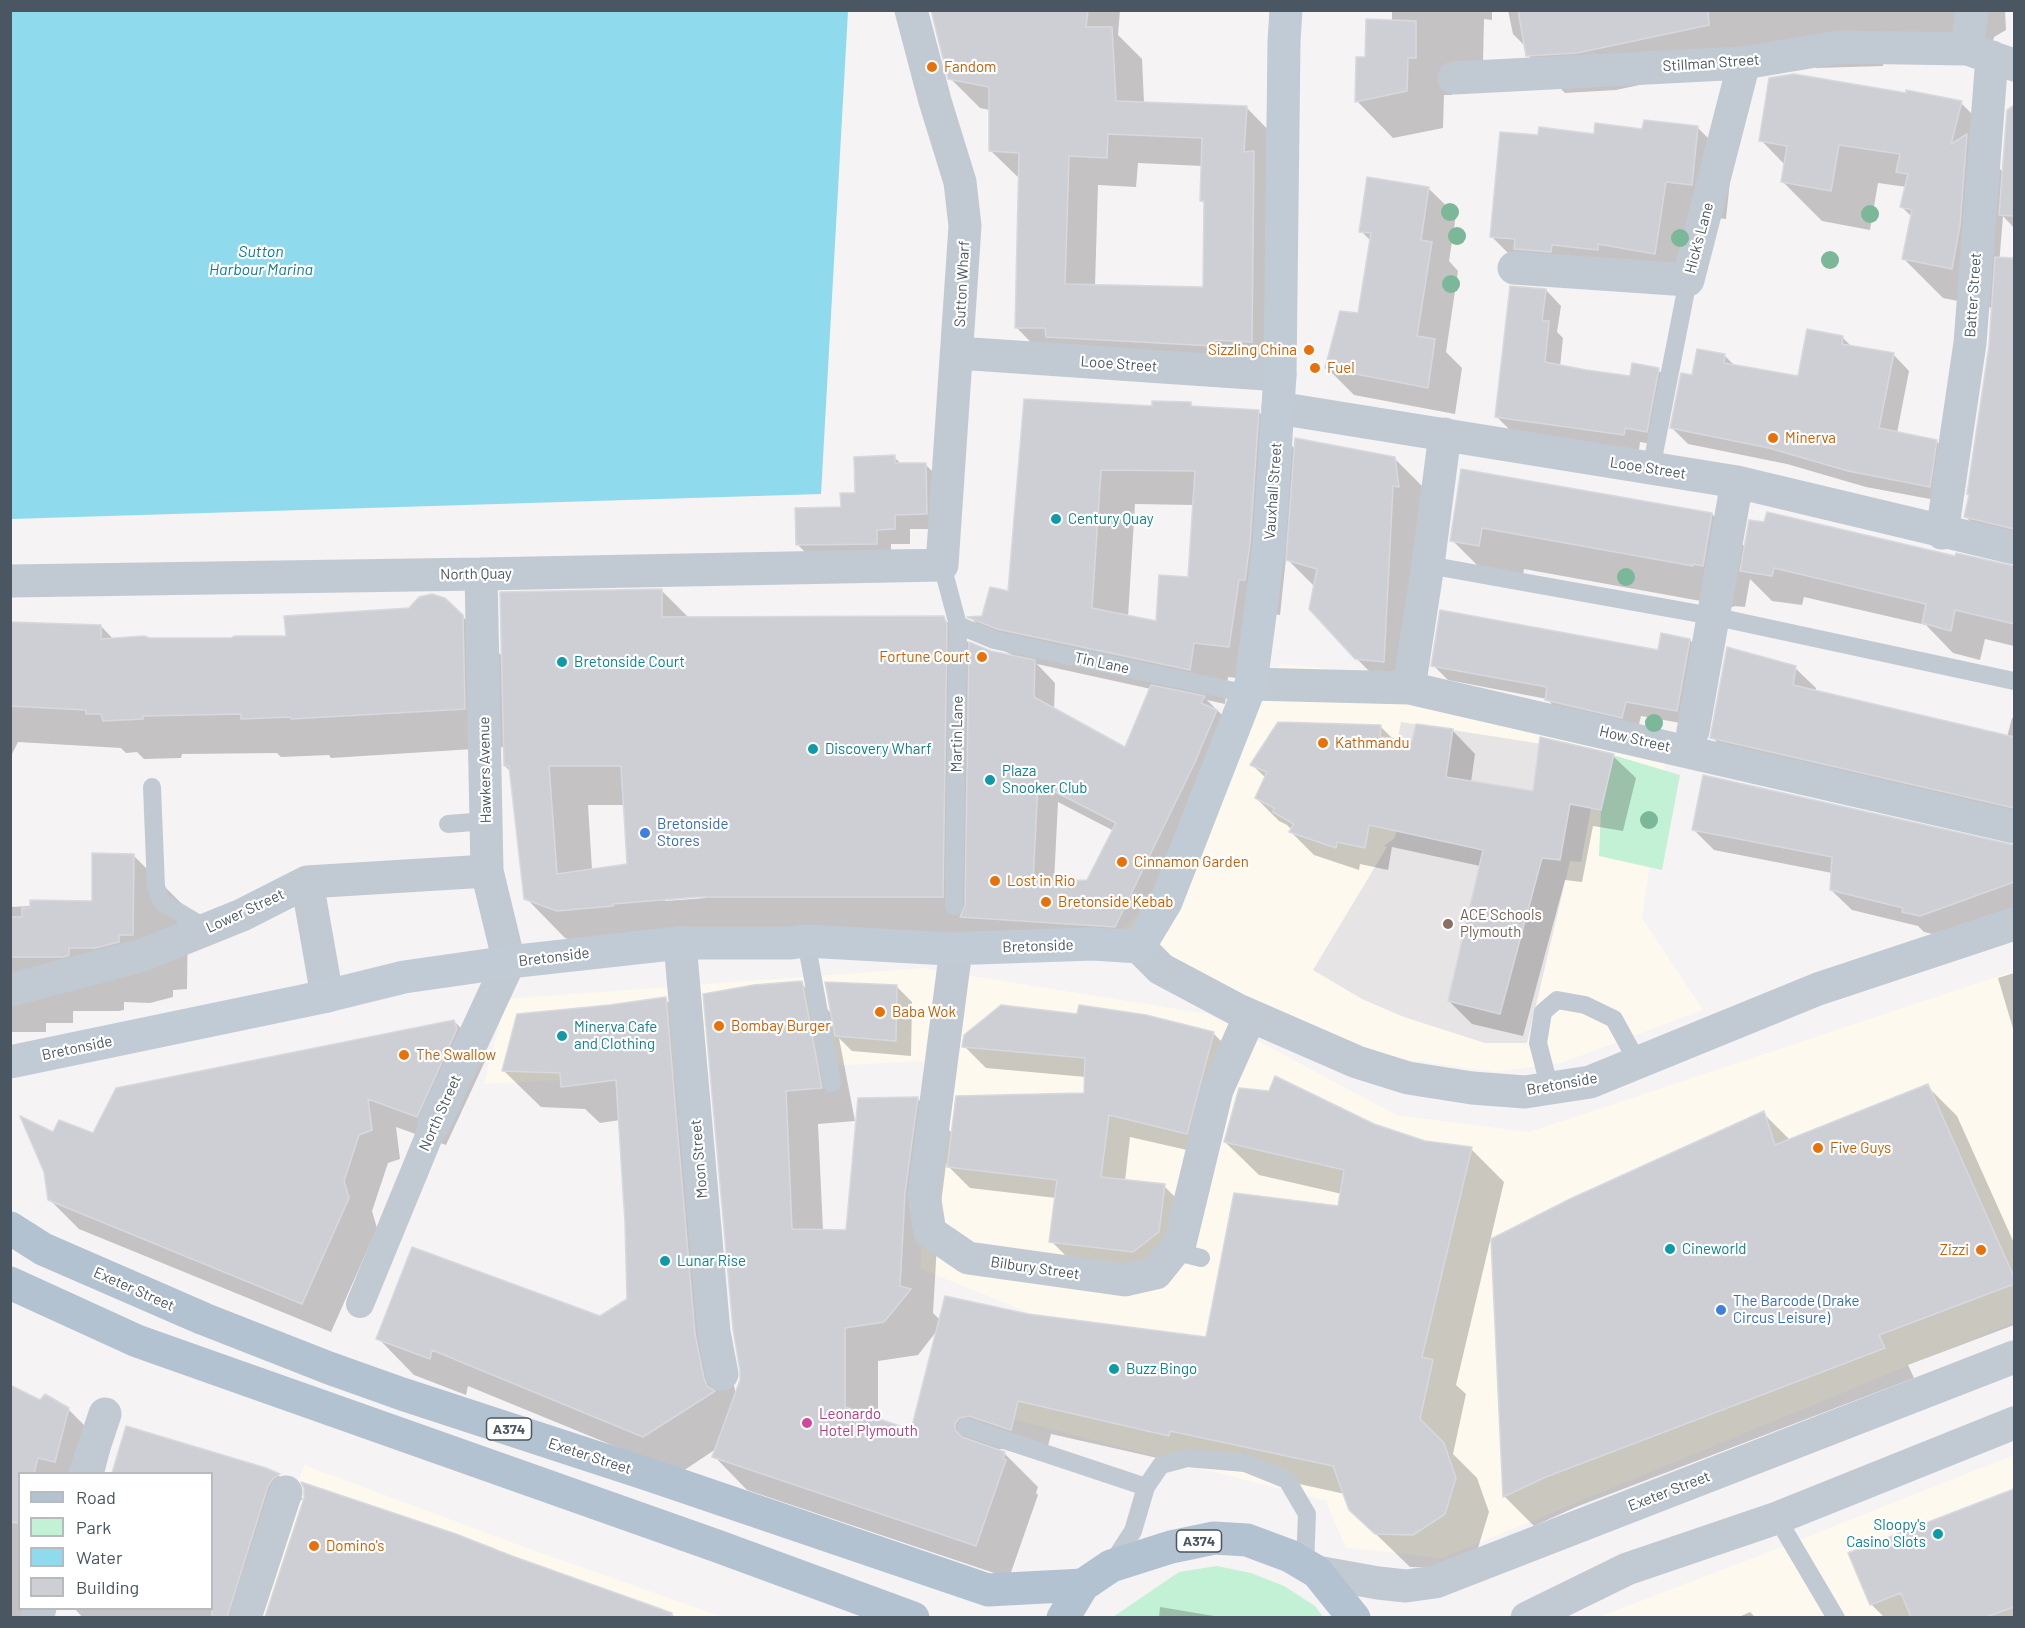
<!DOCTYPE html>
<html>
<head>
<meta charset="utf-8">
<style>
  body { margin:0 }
  #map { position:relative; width:2025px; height:1628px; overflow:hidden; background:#f5f3f3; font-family:Barlow,sans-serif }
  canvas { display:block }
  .frame { position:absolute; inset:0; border:12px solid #4a5661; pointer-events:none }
  .legend { position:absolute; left:18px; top:1472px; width:195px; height:138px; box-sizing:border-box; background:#fff; border:2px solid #b7bbc0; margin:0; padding:8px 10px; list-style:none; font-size:18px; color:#4a5661 }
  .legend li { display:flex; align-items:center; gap:12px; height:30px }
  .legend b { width:30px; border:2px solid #b7bbc0 }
</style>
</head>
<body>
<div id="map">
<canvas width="2025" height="1628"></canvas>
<div class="frame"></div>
<ul class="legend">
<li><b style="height:8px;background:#b3c2d1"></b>Road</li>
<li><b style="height:16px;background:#c3f1d5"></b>Park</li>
<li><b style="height:16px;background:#90daee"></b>Water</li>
<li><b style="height:16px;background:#cdcfd5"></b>Building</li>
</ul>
</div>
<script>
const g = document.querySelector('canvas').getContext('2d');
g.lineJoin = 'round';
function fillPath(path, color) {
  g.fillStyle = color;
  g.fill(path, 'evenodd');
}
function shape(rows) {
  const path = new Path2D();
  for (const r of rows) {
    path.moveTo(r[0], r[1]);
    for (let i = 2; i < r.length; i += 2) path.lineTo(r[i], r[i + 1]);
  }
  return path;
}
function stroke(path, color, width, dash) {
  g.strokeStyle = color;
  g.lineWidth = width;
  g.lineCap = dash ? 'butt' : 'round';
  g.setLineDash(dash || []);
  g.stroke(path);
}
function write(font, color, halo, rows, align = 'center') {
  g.font = font + ' Barlow,sans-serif';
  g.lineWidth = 4.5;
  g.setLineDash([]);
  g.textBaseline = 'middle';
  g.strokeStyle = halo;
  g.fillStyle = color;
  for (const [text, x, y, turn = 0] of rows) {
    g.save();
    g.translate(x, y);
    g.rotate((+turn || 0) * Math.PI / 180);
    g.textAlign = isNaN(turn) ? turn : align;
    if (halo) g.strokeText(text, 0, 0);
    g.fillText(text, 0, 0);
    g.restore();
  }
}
fillPath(shape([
  [1281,664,1398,676,1669,739,1642,918,1703,1010,1561,1063,1495,1072,1387,1057,1280,1017,1115,936,1144,907,1164,873,1236,704],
  [923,968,1208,1014,1396,1115,1529,1132,2014,971,2014,1322,1442,1558,1346,1548,1326,1501,1013,1419,1037,1316,921,1269,923,1061,484,1084,506,999],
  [2014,1455,2014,1617,1596,1618,1753,1558],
  [304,1465,519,1545,723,1617,254,1618]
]), '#fdf9ef');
fillPath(shape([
  [1401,722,1613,755,1591,808,1581,862,1570,861,1527,1043,1485,1043,1404,1017,1362,999,1313,970,1387,847,1384,846,1395,838,1397,828,1382,826]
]), '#e6e4e5');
fillPath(shape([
  [1613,755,1680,775,1662,870,1599,856,1601,810],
  [1217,1566,1251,1573,1284,1586,1315,1606,1323,1617,1113,1617,1179,1572]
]), '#c3f1d5');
fillPath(shape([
  [10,11,848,11,821,494,11,519]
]), '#90daee');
fillPath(shape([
  [932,10,1120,10,1118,35,1142,59,1144,103,1247,108,1276,138,1281,371,1046,358,1017,328,1020,179,991,151,990,110,980,108,950,78],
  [1138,163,1203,166,1202,201,1206,205,1205,289,1095,286,1098,185,1136,187],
  [1392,10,1492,10,1492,20,1484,19,1483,62,1452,62,1452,95,1444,95,1443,128,1393,138,1357,101,1366,59,1392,21],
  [1508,10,2005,10,2006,30,1994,37,1989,58,1883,50,1883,66,1816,68,1811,63,1705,71,1616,90,1565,93,1528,55,1526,47,1513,34],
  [1961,103,2000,142,1995,164,2003,172,2008,111,2014,107,2014,228,2003,216,1999,265,1995,287,2014,290,2014,551,1995,546,1965,516,1970,495,1990,346,1993,308,1943,298,1904,259,1912,217,1902,207,1907,187,1878,183,1870,230,1822,221,1783,182,1785,165,1761,140],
  [1698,128,1732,162,1726,219,1700,216,1689,288,1526,271,1491,236,1539,137,1595,135],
  [1428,188,1456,215,1449,261,1458,271,1446,352,1462,368,1455,414,1354,395,1327,368,1360,315,1371,241,1361,231],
  [1546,290,1561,306,1557,332,1563,338,1560,367,1631,377,1658,370,1674,385,1662,446,1640,442,1639,450,1512,432,1497,417],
  [1842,337,1852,347,1893,354,1909,371,1897,433,1936,441,1952,457,1946,502,1866,487,1787,464,1688,444,1672,428,1693,376,1725,356,1736,367,1799,378],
  [1025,400,1153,407,1190,404,1194,408,1258,411,1295,449,1394,458,1424,488,1413,691,1386,688,1356,658,1315,587,1286,558,1280,615,1273,614,1264,681,1228,677,1225,704,1207,700,1225,718,1136,947,598,949,565,938,526,898,511,772,505,766,505,747,331,758,329,755,281,757,277,753,182,754,181,758,144,759,137,752,126,753,121,748,18,742,10,758,10,624,101,626,114,640,150,640,287,637,462,616,503,657,662,591,689,618,943,618,969,643,991,652,1015,657,1015,656,1004,651,971,618,983,618,1009,592],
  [1135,504,1194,505,1190,579,1158,623,1128,617],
  [1037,664,1151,689,1125,749,1054,710,1055,683],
  [1058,802,1114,831,1088,881,1054,882],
  [588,805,625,805,628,865,592,870],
  [706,895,706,898,665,901,665,898],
  [894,457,902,465,925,464,940,479,941,529,910,529,910,544,891,544,891,558,813,560,797,544,842,508],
  [1462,470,1712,514,1746,548,1956,558,2014,568,2014,646,1985,639,1980,660,1953,653,1926,625,1804,597,1802,605,1772,601,1750,579,1745,607,1734,606,1734,607,1524,569,1521,587,1494,582,1452,540],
  [1690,640,1705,655,1692,725,1641,716,1637,732,1562,715,1547,699,1448,680,1433,665,1659,652],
  [1795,668,1816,688,1815,692,2007,737,2012,718,2014,718,2014,823,1732,758,1712,737],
  [1380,726,1395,741,1414,743,1453,731,1475,754,1471,782,1534,792,1613,756,1636,778,1623,831,1593,826,1582,882,1565,880,1523,1036,1472,1024,1449,1001,1480,866,1392,847,1388,870,1360,864,1359,870,1314,855,1291,832,1292,830,1287,825,1279,821,1256,798,1266,778,1252,765],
  [1694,830,2014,847,2014,909,1941,936,1924,932,1918,926,1852,910,1831,890,1832,873,1714,850],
  [133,855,188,910,187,989,173,990,173,997,150,1003,124,1002,124,1010,119,1011,73,1011,73,1023,46,1023,46,1032,10,1032,10,907,93,903],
  [2014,973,2014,1032,1998,978],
  [801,983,832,1014,896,986,912,1002,911,1056,852,1051,839,1038,855,1121,818,1124,823,1231,847,1232,917,1098,952,1133,1086,1094,1086,1077,986,1068,964,1046,1213,1033,1235,1055,1209,1155,1130,1137,1125,1181,1164,1186,1186,1208,1156,1274,1073,1263,1051,1241,1056,1198,970,1188,946,1164,938,1227,933,1313,941,1321,1028,1315,1207,1338,1339,1208,1342,1194,1259,1175,1225,1142,1374,1126,1424,1142,1471,1149,1504,1182,1456,1385,1466,1394,1453,1454,1477,1478,1489,1512,1478,1548,1447,1568,1410,1567,1350,1509,1345,1494,1203,1463,1202,1468,1051,1434,1044,1462,1003,1449,994,1449,1004,1453,1038,1487,1036,1493,1038,1495,1009,1578,747,1490,714,1456,716,1449,680,1473,468,1386,466,1395,414,1375,378,1338,600,1318,628,1300,626,1223,620,1120,600,1123,585,1109,541,1107,504,1071,610,1007,665,999,702,1036,731,1371,736,1395,741,1380],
  [939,1328,912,1432,878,1420,878,1361,918,1355],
  [454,1021,483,1051,486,1059,446,1145,396,1127,400,1159,388,1163,372,1211,377,1228,331,1332,79,1229,50,1200,53,1134,94,1135],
  [1927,1086,1957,1116,2014,1243,2014,1325,1908,1365,1914,1378,1576,1507,1534,1526,1504,1496,1763,1113,1791,1141],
  [10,1386,41,1402,68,1409,110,1451,104,1474,20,1474,20,1608,53,1608,51,1618,10,1618],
  [127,1428,266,1470,279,1476,303,1499,297,1503,257,1618,83,1618,74,1608,212,1608,212,1474,113,1474],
  [2009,1493,2014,1498,2014,1618,1885,1618,1871,1604],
  [305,1498,511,1558,680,1618,266,1618],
  [1160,1607,1226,1618,1159,1618],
  [1750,1612,1756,1618,1737,1618]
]), '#0003');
const building = shape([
  [931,10,1088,10,1086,27,1112,27,1116,101,1247,106,1244,152,1254,151,1252,342,1215,340,1214,346,1046,337,1045,328,1015,328,1019,153,989,151,989,87,948,79,931,10],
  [1108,134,1202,138,1200,201,1204,201,1203,287,1065,284,1069,156,1107,158,1108,134],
  [1518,10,1708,10,1709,25,1577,53,1526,56,1518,10],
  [1366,19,1416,21,1416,58,1408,58,1407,91,1355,102,1356,57,1365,57,1366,19],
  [1794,74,1906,93,1906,90,1962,101,1951,144,1967,134,1960,225,1952,269,1902,259,1912,210,1900,207,1908,174,1896,172,1900,154,1839,145,1831,191,1781,182,1787,146,1759,141,1769,78,1794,74],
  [2014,105,2014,216,1999,215,2007,110,2014,105],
  [1644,120,1698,126,1692,185,1666,182,1655,254,1598,244,1598,250,1552,245,1551,252,1514,249,1515,239,1490,237,1500,132,1538,135,1539,127,1594,134,1595,123,1642,129,1644,120],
  [1367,177,1429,187,1421,240,1432,242,1417,336,1435,339,1428,388,1325,368,1340,311,1358,313,1371,233,1359,232,1367,177],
  [1995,257,2014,258,2014,529,1964,517,1969,495,1967,494,1989,346,1995,257],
  [1510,286,1546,289,1542,321,1549,321,1545,362,1586,370,1630,376,1632,363,1659,368,1647,432,1625,428,1624,435,1495,417,1510,286],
  [1807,329,1843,336,1842,344,1894,353,1879,428,1937,440,1930,487,1848,471,1769,448,1670,428,1681,373,1692,375,1697,349,1725,354,1724,363,1798,376,1807,329],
  [1024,399,1152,406,1152,401,1191,402,1191,406,1259,410,1250,543,1245,580,1239,580,1229,647,1194,643,1190,670,997,629,967,617,982,616,990,587,1008,591,1024,399],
  [1101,470,1195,471,1188,577,1159,575,1156,621,1092,608,1101,470],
  [1295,438,1395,457,1399,487,1393,486,1384,662,1355,659,1309,609,1317,569,1286,560,1295,438],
  [895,455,895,463,926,463,927,514,895,515,895,529,877,530,877,544,796,545,795,508,841,507,840,493,855,493,854,457,895,455],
  [1461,469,1712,513,1703,566,1693,564,1693,566,1482,528,1479,546,1450,541,1461,469],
  [1767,512,1955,556,1956,553,2014,566,2014,624,1955,610,1951,631,1922,623,1926,604,1774,568,1772,576,1740,571,1749,520,1764,522,1767,512],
  [662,589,662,617,944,616,947,626,943,897,698,897,613,904,613,906,557,911,524,899,509,766,504,766,500,592,662,589],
  [549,766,621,766,627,864,557,874,549,766],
  [432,594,445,598,463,615,465,709,291,719,290,717,241,719,241,714,143,716,143,719,103,721,101,714,86,714,86,710,10,706,10,622,101,625,101,639,144,636,150,638,231,638,235,636,286,636,284,616,409,608,419,597,432,594],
  [1440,610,1658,650,1661,633,1690,639,1677,711,1626,702,1622,718,1545,700,1547,687,1431,666,1440,610],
  [969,642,991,651,1035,660,1034,697,1125,747,1151,685,1205,696,1201,703,1217,710,1195,762,1115,927,960,917,965,906,969,642],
  [1038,783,1116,823,1087,880,1033,882,1038,783],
  [1727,647,1796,666,1793,685,2014,737,2014,808,1710,738,1727,647],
  [1278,722,1381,725,1380,737,1412,741,1416,724,1453,729,1446,777,1533,791,1540,737,1614,754,1601,810,1570,804,1560,860,1542,858,1500,1014,1448,1001,1483,850,1369,825,1365,848,1337,842,1336,848,1289,832,1294,824,1273,812,1274,808,1255,798,1267,772,1250,765,1278,722],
  [1703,775,2014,845,2014,882,1920,916,1902,912,1903,908,1830,890,1832,857,1692,830,1703,775],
  [92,853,134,854,133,935,119,935,119,942,95,948,69,948,69,955,63,957,10,957,10,917,22,917,22,908,30,908,30,900,92,901,92,853],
  [802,981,822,1088,786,1091,792,1229,846,1230,858,1098,918,1097,905,1193,900,1286,911,1289,884,1322,845,1328,845,1407,911,1430,945,1296,1028,1314,1206,1337,1234,1193,1338,1206,1344,1170,1224,1142,1239,1088,1269,1091,1275,1076,1374,1124,1425,1141,1472,1147,1422,1357,1433,1360,1420,1419,1444,1443,1456,1478,1445,1514,1413,1535,1375,1534,1349,1510,1333,1466,1170,1431,1169,1436,1018,1401,1011,1430,969,1416,959,1418,955,1424,955,1430,962,1437,1005,1452,1003,1459,1006,1460,976,1546,712,1457,740,1380,740,1371,733,1329,703,994,754,985,802,981],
  [825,982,897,985,896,1041,835,1036,825,982],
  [666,997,695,1334,704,1378,707,1386,715,1391,643,1437,432,1350,430,1359,376,1339,412,1247,600,1316,627,1299,625,1223,616,1080,561,1087,560,1073,502,1071,517,1014,610,1005,666,997],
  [1001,1005,1077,1014,1079,1005,1146,1015,1214,1032,1187,1134,1109,1115,1101,1177,1165,1184,1159,1232,1133,1252,1049,1242,1057,1180,947,1167,956,1096,1084,1093,1085,1058,962,1047,964,1035,1001,1005],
  [454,1020,457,1029,417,1117,368,1099,372,1130,359,1135,344,1181,349,1198,302,1304,48,1200,44,1172,20,1116,53,1132,59,1120,93,1133,116,1088,454,1020],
  [1928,1084,2014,1277,2014,1284,1879,1335,1885,1348,1546,1477,1503,1497,1491,1239,1570,1199,1764,1111,1775,1145,1928,1084],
  [10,1385,40,1400,45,1394,69,1408,55,1462,38,1458,34,1473,20,1473,20,1523,10,1522,10,1385],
  [126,1426,266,1468,280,1474,273,1479,268,1486,227,1617,212,1617,212,1473,112,1473,126,1426],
  [301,1482,456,1534,512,1556,672,1613,671,1617,265,1617,304,1498,304,1489,301,1482],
  [2014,1489,2014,1607,1986,1617,1911,1617,1901,1593,1870,1605,1848,1553,2014,1489]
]);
fillPath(building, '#cdcfd5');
stroke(building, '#d7d9de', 1.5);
stroke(shape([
  [1651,469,1688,280],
  [942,565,958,625,954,906],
  [1428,565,1712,616,2014,681],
  [958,625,994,640,1248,694],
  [152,787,156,887,162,902,207,929],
  [448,824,486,821],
  [806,941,832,1083],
  [1550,1089,1538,1043,1543,1012,1557,1000,1585,1005,1614,1019,1638,1063],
  [1173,1251,1201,1258],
  [966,1427,1146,1487],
  [1777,1518,1836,1618],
  [1111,1565,1133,1531,1146,1487,1161,1465,1187,1458,1245,1463,1287,1480,1307,1514,1305,1565]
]), '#c1cad2', 18);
stroke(shape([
  [360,1304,434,1124]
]), '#c1cad2', 28);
stroke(shape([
  [1967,49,1972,10],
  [1454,78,1744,63,1839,47,1967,49,2014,65],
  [1514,268,1688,280,1744,63],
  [958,353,1280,375],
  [1278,408,1737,482,2014,548],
  [1942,533,1970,343,1992,57],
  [10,581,481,574,942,565,965,226,960,182,935,101,911,10],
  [1251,684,1409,688,2014,827],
  [1409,688,1428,565,1445,434],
  [1693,731,1737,482],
  [307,882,327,996],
  [680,943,714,1332,722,1374],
  [1139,947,1161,969,1240,1011,1357,1062,1408,1078,1472,1088,1525,1092,1590,1082,1818,989,2014,924],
  [956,949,924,1195,930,1232,968,1258,1125,1280,1156,1273,1180,1243,1217,1090,1250,1016],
  [10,990,143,955,242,915,307,882,487,871],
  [434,1124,509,962,487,871,481,574],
  [85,1474,105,1414],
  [37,1618,40,1608],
  [245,1618,286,1492]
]), '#c1cad2', 33);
stroke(shape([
  [1317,1572,1378,1583,1406,1586,1435,1582,2014,1357],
  [1527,1618,1627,1569,1777,1518,2014,1423]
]), '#c1cad2', 33);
stroke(shape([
  [10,1062,327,996,404,977,509,962,680,943,791,943,806,941,948,949,1093,944,1139,947,1166,902,1251,684,1269,545,1280,375,1284,41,1286,10]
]), '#c1cbd6', 33);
stroke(shape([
  [10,1228,43,1249,204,1319,329,1368,402,1394,650,1475,988,1590,1083,1585],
  [10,1283,137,1341,717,1546,913,1618],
  [1063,1618,1083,1585,1111,1566,1171,1547,1214,1538,1247,1540,1290,1556,1317,1572,1354,1618]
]), '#b3c2d1', 33);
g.fillStyle = '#7bb799';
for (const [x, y] of [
  [1450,212],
  [1870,214],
  [1457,236],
  [1680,238],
  [1830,260],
  [1451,284],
  [1626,577],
  [1654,723],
  [1649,820]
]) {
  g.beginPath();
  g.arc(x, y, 9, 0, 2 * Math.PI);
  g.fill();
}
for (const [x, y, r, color] of [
  [932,67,6,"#e8710a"],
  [1309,350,6,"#e8710a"],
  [1315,368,6,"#e8710a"],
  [1773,438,6,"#e8710a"],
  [1056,519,6,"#0f9aa8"],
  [982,657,6,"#e8710a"],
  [562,662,6,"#0f9aa8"],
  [1323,743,6,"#e8710a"],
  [813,749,6,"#0f9aa8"],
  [990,780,6,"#0f9aa8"],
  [645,833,6,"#3f7fe0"],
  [1122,862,6,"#e8710a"],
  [995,881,6,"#e8710a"],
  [1046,902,6,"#e8710a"],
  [1448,924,6,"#8d6e63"],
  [880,1012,6,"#e8710a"],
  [719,1026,6,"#e8710a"],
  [562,1036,6,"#0f9aa8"],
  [404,1055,6,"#e8710a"],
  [1818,1148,6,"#e8710a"],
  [1670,1249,6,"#0f9aa8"],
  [1981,1250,6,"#e8710a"],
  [665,1261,6,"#0f9aa8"],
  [1721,1310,6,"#3f7fe0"],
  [1114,1369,6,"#0f9aa8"],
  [807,1423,6,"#d1479c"],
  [1938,1534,6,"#0f9aa8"],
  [314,1546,6,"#e8710a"]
]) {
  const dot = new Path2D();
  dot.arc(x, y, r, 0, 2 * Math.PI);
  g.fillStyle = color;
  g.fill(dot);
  stroke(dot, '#fff', 2);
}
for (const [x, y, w] of [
  [509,1429,45],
  [1199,1541,45]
]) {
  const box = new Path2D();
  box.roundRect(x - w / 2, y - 11, w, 22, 4.5);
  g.fillStyle = '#fff';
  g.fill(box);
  stroke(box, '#4a5661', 1.5);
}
write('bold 14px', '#4a5661', null, [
  ["A374",509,1429],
  ["A374",1199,1541]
]);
write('15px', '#4a5661', '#fff', [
  ["Stillman Street",1711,63,-4],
  ["Hick's Lane",1699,238,-75],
  ["Sutton Wharf",962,284,-87],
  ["Batter Street",1973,295,-86],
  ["Looe Street",1119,364,4],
  ["Looe Street",1648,468,9],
  ["Vauxhall Street",1273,491,-86],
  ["North Quay",476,574,-1],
  ["Tin Lane",1102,663,12],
  ["Martin Lane",957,734,-89],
  ["How Street",1635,739,13],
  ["Hawkers Avenue",485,770,-91],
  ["Lower Street",245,911,-25],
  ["Bretonside",1038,946,-2],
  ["Bretonside",554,957,-7],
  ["Bretonside",77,1048,-12],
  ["Bretonside",1562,1084,-10],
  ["North Street",440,1113,-66],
  ["Moon Street",699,1159,-95],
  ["Bilbury Street",1035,1268,8],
  ["Exeter Street",134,1289,24],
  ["Exeter Street",590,1456,18],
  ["Exeter Street",1669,1491,-21]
]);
write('15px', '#c56008', '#fff', [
  ["Fandom",944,67],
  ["Sizzling China",1297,350,"right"],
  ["Fuel",1327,368],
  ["Minerva",1785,438],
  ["Fortune Court",970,657,"right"],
  ["Kathmandu",1335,743],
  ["Cinnamon Garden",1134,862],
  ["Lost in Rio",1007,881],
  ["Bretonside Kebab",1058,902],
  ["Baba Wok",892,1012],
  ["Bombay Burger",731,1026],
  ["The Swallow",416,1055],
  ["Five Guys",1830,1148],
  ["Zizzi",1969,1250,"right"],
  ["Domino's",326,1546]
], 'left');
write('15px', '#0d838f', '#fff', [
  ["Century Quay",1068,519],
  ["Bretonside Court",574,662],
  ["Discovery Wharf",825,749],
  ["Plaza",1002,771],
  ["Snooker Club",1002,788],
  ["Minerva Cafe",574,1027],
  ["and Clothing",574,1044],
  ["Cineworld",1682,1249],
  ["Lunar Rise",677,1261],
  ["Buzz Bingo",1126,1369],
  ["Sloopy's",1926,1525,"right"],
  ["Casino Slots",1926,1542,"right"]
], 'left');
write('15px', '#366cbe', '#fff', [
  ["Bretonside",657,824],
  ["Stores",657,841],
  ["The Barcode (Drake",1733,1301],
  ["Circus Leisure)",1733,1318]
], 'left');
write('15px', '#785e54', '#fff', [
  ["ACE Schools",1460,915],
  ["Plymouth",1460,932]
], 'left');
write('15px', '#b23c85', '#fff', [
  ["Leonardo",819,1414],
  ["Hotel Plymouth",819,1431]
], 'left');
write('italic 16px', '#0c7c9b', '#fff', [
  ["Sutton",261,252],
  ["Harbour Marina",261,270]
]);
</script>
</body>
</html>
